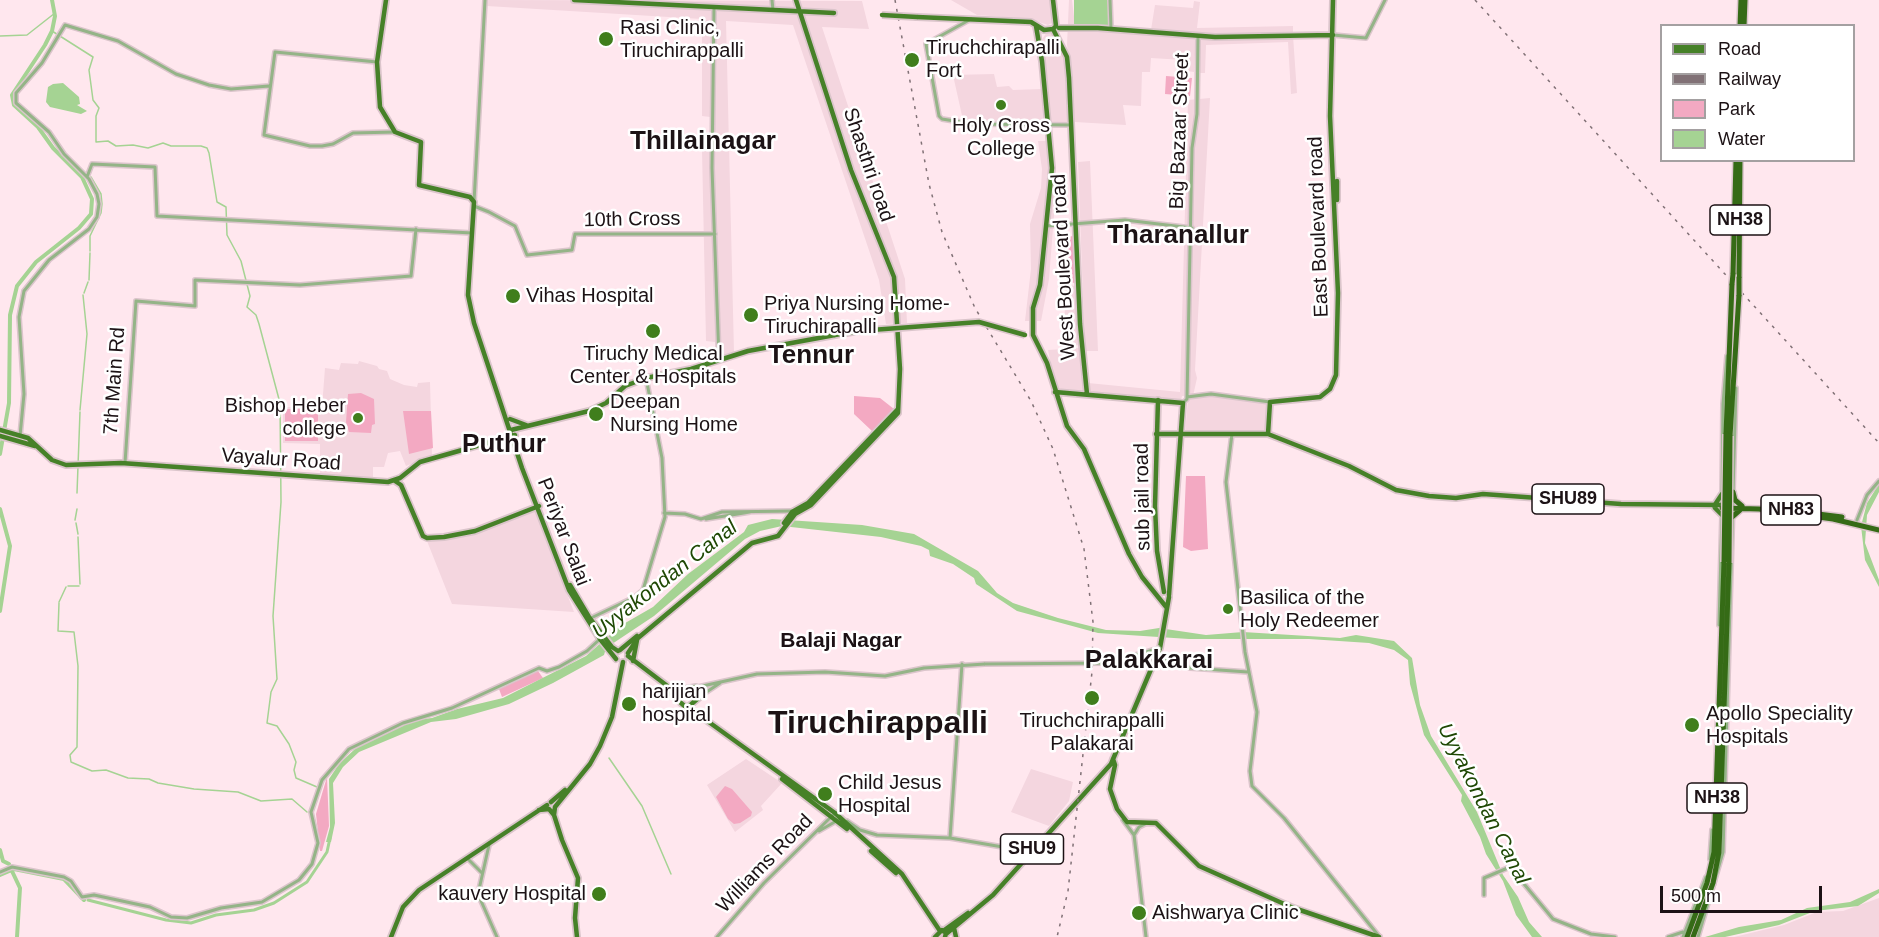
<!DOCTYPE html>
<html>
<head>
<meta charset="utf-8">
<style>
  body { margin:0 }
  #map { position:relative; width:1879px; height:937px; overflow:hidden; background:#ffe7ee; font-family:Helvetica,sans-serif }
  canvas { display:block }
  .legend { position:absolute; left:1660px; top:24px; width:195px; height:138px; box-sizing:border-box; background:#fff; border:2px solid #a4a0a1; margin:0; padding:8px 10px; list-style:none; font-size:18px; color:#1c1215 }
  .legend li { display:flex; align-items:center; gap:12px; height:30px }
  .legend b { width:30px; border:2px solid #a4a0a1 }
  .scale { position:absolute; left:1660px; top:886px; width:162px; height:27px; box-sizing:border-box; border:3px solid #1c1215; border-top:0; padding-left:8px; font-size:18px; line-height:21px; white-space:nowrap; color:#1c1215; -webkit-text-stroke:4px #fff; paint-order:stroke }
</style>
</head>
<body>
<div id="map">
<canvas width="1879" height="937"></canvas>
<ul class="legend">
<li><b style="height:8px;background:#468128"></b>Road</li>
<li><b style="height:8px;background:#817176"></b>Railway</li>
<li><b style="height:16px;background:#f3a9c2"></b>Park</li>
<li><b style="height:16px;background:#a5d393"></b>Water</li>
</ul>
<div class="scale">500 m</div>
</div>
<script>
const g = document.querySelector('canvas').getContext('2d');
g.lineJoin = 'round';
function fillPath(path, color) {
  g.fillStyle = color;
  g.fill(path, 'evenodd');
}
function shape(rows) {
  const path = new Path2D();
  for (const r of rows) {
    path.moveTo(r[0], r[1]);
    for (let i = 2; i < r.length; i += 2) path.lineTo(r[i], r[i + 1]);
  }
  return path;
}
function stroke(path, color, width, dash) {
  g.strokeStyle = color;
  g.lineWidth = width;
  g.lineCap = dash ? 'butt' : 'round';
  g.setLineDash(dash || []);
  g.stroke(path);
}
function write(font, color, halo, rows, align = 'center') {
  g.font = font + ' Helvetica,sans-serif';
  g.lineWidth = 5;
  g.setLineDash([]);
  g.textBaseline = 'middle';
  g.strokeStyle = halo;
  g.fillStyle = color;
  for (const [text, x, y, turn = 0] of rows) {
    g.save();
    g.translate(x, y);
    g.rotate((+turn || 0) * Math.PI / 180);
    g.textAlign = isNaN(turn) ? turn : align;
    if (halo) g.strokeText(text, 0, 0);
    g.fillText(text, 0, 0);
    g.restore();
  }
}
fillPath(shape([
  [487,0,862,1,869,29,822,27,905,279,907,323,886,324,879,280,793,25,726,21,734,353,715,358,715,342,706,341,702,150,710,150,710,117,702,116,702,19,487,6],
  [951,0,1051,0,1052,23,1048,25,1030,19,977,15],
  [1069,0,1072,0,1075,25,1108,25,1108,0,1112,0,1112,25,1109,25,1109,30,1196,38,1194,72,1186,71,1186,75,1183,75,1184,60,1151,58,1150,72,1142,72,1141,106,1123,105,1126,125,1075,122,1067,45],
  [1194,1,1200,2,1197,28,1293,26,1293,33,1195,35,1151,30,1155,5,1193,8],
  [1047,32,1053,32,1064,55,1068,125,1051,124,1043,38],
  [1293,36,1297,93,1291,94,1288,42,1206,45,1205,73,1198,73,1200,39],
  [994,74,997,87,1009,86,1013,90,1042,89,1045,123,963,120,953,75],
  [1210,98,1195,370,1197,378,1193,396,1182,396,1181,400,1090,392,1088,383,1180,392,1188,100],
  [1038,141,1053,141,1056,190,1049,279,1041,321,1025,321,1031,269,1030,224,1041,188,1042,169],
  [1090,161,1098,351,1085,351,1078,162],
  [1066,285,1076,286,1080,345,1063,347],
  [1080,348,1084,391,1056,390,1048,350],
  [359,361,377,366,379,369,387,371,390,379,404,385,417,387,418,383,430,382,432,456,406,466,400,451,388,453,384,467,373,467,373,481,320,476,320,444,283,443,283,407,322,407,325,368,339,370,341,363,358,364],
  [1210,395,1261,401,1267,405,1266,429,1263,432,1185,433,1188,399],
  [535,511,574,612,452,604,427,541,463,536],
  [746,759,782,783,761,806,763,810,735,832,707,785],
  [1031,769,1073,782,1069,801,1049,826,1011,812],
  [1879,898,1879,937,1734,937,1784,925,1817,912,1843,911]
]), '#f4d6df');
fillPath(shape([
  [1166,76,1192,78,1190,96,1165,94],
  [1074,236,1076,283,1063,282,1064,237],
  [361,393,374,399,375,424,372,425,371,433,349,432,346,422,348,394],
  [854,396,880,398,894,409,872,431,854,414],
  [285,409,318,409,318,441,285,441],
  [403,411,431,411,433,448,409,454],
  [1186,476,1205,476,1208,549,1191,551,1183,547],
  [538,671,543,678,502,697,499,689],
  [327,777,329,826,322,851,320,851,316,814],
  [725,786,732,789,752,812,751,816,740,823,734,824,728,819,716,797]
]), '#f3a9c2');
fillPath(shape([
  [1074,0,1108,0,1109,25,1074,25],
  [63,83,79,97,80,104,77,105,87,111,81,114,50,107,46,102,48,87,53,84],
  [1879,484,1879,492,1867,515,1865,543,1879,580,1879,587,1865,560,1861,526,1867,503],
  [772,519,862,525,914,534,978,571,997,593,1013,603,1058,618,1106,630,1140,631,1159,628,1206,635,1243,632,1340,638,1356,635,1394,641,1412,658,1420,705,1431,736,1477,812,1503,875,1518,897,1529,922,1542,937,1532,937,1516,915,1503,881,1486,854,1480,837,1461,801,1462,795,1424,735,1410,684,1408,660,1394,650,1369,643,1309,639,1189,639,1098,633,1017,611,976,584,974,578,953,564,930,556,929,550,921,546,881,537,782,526,760,531,745,539,654,616,606,648,604,655,553,683,509,704,456,719,431,722,359,752,343,767,333,783,335,823,331,842,326,842,330,827,329,779,339,764,356,748,415,720,432,718,457,709,503,698,586,656,620,626,653,607,688,574,744,532,748,525],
  [1879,889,1879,893,1858,906,1815,911,1779,925,1725,937,1705,937,1739,927,1781,920,1807,908,1850,902]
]), '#a5d393');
stroke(shape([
  [52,31,93,57,89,70,93,100,99,108,96,116,96,142,108,141,116,146,133,145,148,148,163,143,171,146,201,146,207,148,209,153,217,202,226,207,227,235,241,261,250,296,247,307,256,315,259,324,280,403,281,502,273,616,277,679,271,692,267,723,277,726,289,744,296,762,294,770,296,778,317,787],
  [0,36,27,35,55,13],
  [90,251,90,236,101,213,102,204,101,194,91,177],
  [89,280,90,253],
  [84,293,88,282],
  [80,410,87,334,83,295],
  [77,493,80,412],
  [75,520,77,509],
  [76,523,78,534],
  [78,537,80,584],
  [68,586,79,586],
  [59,602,66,587],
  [59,603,58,631,74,632,78,666,77,747,70,755,71,762,92,771,106,770,128,778,149,779,158,783,194,789,238,792,261,801,292,799,307,812],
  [609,758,642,806,671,874]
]), '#a5d393', 1.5);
stroke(shape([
  [88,900,166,920,191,923,216,915,254,910,274,903,307,882,327,852,330,838]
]), '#a5d393', 3);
stroke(shape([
  [0,454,9,403,10,315,17,286,36,262,79,228,91,214,92,199,82,177,53,148,38,127,14,105,12,95,45,45,52,31,55,16,52,0],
  [0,509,10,546,0,611],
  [0,850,3,861,9,864],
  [11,869,20,888,17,937],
  [0,875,14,869,64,879,84,900]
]), '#a5d393', 4);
const minor = shape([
  [772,0,773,10],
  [1110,0,1111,28],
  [714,8,712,168,719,359],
  [971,19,926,44,939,116,942,119,973,124,1071,125],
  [1333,35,1366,38,1385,0],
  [377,62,275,52,264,135,310,146,322,146,333,144,353,133,395,132],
  [87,177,92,164,155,167,157,216,472,233],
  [474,202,485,0],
  [474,206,489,212,515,226,527,255,572,250,575,234,715,234],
  [1046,226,1125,220,1192,228],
  [1187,397,1211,394,1270,402],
  [1183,403,1187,399,1192,148,1197,114,1198,37],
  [1232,434,1226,482,1245,652,1257,712,1250,771,1252,786,1284,818,1378,935],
  [20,436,24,394,19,317,24,291,49,260,89,229,97,217,99,204,97,194,89,179,64,154,49,132,16,103,16,93,42,63,65,25,118,41,176,74,209,85,231,89,269,86],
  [125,463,136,301,195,306,195,280,300,285,411,276,416,229],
  [1733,492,1736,388],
  [1722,505,1723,404,1727,356],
  [664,513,685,514,701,519,722,512,792,511],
  [706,519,750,512],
  [1857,520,1867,495,1879,481],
  [591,618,635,597,643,590,665,517,662,458,646,378],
  [1719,625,1722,515],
  [1158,656,1190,668,1248,672],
  [698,687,757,674,825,672,885,676,924,668,985,664],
  [702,695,720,683],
  [1123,820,1134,835,1146,937],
  [847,821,860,830,877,835,950,838,1032,852],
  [819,831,838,820],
  [1134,835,1139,827,1145,824],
  [950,838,962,664],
  [489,845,478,894,497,937],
  [467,858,482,873],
  [1710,859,1712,830],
  [0,872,12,867,64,877,71,881,82,897,94,895,150,907,171,917,187,918,221,908,262,902,299,880,312,864,318,843,311,812,322,780,349,749,403,723,452,708,539,668,547,671,559,667,587,651,600,639],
  [1484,895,1484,878,1510,867,1553,919,1591,934,1615,937],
  [717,937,764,883,835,813],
  [1668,937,1683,932],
  [1683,937,1706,877],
  [1698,937,1723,852,1733,499]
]);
const major = shape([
  [386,0,377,62,380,107,395,132,421,142,419,185,470,197,474,202,468,295,474,323,522,468,569,590,600,639,616,659],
  [574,0,834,13],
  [917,17,1031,22,1044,30,1053,29,1056,26,1053,0],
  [1036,26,1042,61,1052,168,1040,285,1033,308,1033,335,1047,363,1067,426,1084,449,1129,554,1142,577,1167,608],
  [1059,28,1098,28,1215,37,1333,35],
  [1053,29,1067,57,1069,78,1080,324,1087,394],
  [1337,181,1337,200],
  [1055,392,1183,403,1169,595],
  [1158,400,1155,506,1157,551,1164,592],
  [510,419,526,425],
  [0,430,28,438,52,460,66,465,121,463,388,482,400,478,420,462,515,435],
  [511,430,589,411,606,403,625,386,646,378,691,369,748,351,835,335],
  [1156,434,1268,434,1349,466,1396,490,1429,496,1456,498,1483,494,1621,504,1722,505],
  [1268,434,1270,402,1320,397,1330,389,1336,375,1338,293,1330,116,1333,0],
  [0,436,35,446],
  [395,481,401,485,423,536,427,538,444,537,475,531,539,506],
  [1714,506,1722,494],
  [1715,508,1722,515],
  [784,523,792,512,808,503,898,409],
  [570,585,589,617,612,647,618,651],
  [620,650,637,636],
  [628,653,638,638,752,543,778,536,795,514,811,505,898,413,900,369,894,277,851,170,796,0],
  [628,656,674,691,696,687,700,690,702,695,688,707,835,813,902,874,940,931],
  [633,661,637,640],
  [664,688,689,710],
  [1113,759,1115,765,1110,789,1117,809,1127,822,1156,823,1199,866,1291,907,1379,937],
  [782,779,847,829],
  [551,802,565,790],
  [539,810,549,809,554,815],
  [871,851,896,873],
  [954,928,956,937],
  [943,931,968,913],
  [946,934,993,895,1111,764,1160,648,1169,597],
  [391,937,403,907,419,890,547,805],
  [577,937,575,918,578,878,562,840,554,815,555,807,590,764,600,746,612,717,623,662],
  [935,937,942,930,946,933,945,937]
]);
const highway = shape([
  [1740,26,1741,0],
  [1744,26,1745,0],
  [1733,274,1736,160],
  [1739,278,1740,160],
  [1726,434,1732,284],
  [1730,436,1739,295],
  [1733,492,1735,500,1742,506],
  [1722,508,1759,509,1833,519,1879,530],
  [1786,510,1842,517],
  [1732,517,1740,510],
  [1687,937,1707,883,1714,852,1724,562],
  [1693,937,1713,883,1719,852,1729,563]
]);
stroke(minor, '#dbc5cb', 6);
stroke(major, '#dbc5cb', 8);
stroke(highway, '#dbc5cb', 8);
stroke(minor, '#94b487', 3);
stroke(major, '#468128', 4.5);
stroke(highway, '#356b16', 5);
stroke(shape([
  [895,0,929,184,942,232,975,308,1031,401,1053,449,1084,549,1093,622,1092,672,1068,891,1057,937],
  [1475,0,1879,443]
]), '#817176', 1.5, [3, 6]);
const minorBridge = shape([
  [985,664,1108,663,1160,648]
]);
const majorBridge = shape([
  [882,15,917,17],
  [835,335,858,331,979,322,1025,335]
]);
const highwayBridge = shape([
  [1732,284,1733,274],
  [1739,295,1739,278],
  [1724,562,1726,434],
  [1729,563,1730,436]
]);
stroke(minorBridge, '#dbc5cb', 6, []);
stroke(majorBridge, '#dbc5cb', 8, []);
stroke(highwayBridge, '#dbc5cb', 8, []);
stroke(minorBridge, '#94b487', 3);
stroke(majorBridge, '#468128', 4.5);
stroke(highwayBridge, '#356b16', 5);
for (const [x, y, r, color] of [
  [606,39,8,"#407e1c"],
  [912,60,8,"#407e1c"],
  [1001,105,6,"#407e1c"],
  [513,296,8,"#407e1c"],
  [751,315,8,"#407e1c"],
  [653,331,8,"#407e1c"],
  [596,414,8,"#407e1c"],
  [358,418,6,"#407e1c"],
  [1228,609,6,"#407e1c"],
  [1092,698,8,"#407e1c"],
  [629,704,8,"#407e1c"],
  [1692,725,8,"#407e1c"],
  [825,794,8,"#407e1c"],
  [599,894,8,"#407e1c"],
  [1139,913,8,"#407e1c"]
]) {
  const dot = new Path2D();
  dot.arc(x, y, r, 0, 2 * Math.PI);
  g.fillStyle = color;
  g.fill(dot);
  stroke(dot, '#fff', 2);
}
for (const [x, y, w] of [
  [1740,220,60],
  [1568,499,72],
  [1791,510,60],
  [1717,798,60],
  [1032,849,63]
]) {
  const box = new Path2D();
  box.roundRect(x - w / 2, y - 15, w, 30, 4.5);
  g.fillStyle = '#fff';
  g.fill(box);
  stroke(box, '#1c1215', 1.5);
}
write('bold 18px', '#1c1215', null, [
  ["NH38",1740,220],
  ["SHU89",1568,499],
  ["NH83",1791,510],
  ["NH38",1717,798],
  ["SHU9",1032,849]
]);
write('20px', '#1c1215', '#fff', [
  ["Rasi Clinic,",620,28],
  ["Tiruchirappalli",620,51],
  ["Tiruchchirapalli",926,48],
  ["Fort",926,71],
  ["Holy Cross",1001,126,"center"],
  ["College",1001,149,"center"],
  ["Vihas Hospital",526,296],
  ["Priya Nursing Home-",764,304],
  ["Tiruchirapalli",764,327],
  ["Tiruchy Medical",653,354,"center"],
  ["Center & Hospitals",653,377,"center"],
  ["Deepan",610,402],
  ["Nursing Home",610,425],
  ["Bishop Heber",346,406,"right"],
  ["college",346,429,"right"],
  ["Basilica of the",1240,598],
  ["Holy Redeemer",1240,621],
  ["harijian",642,692],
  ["hospital",642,715],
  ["Apollo Speciality",1706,714],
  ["Hospitals",1706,737],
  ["Tiruchchirappalli",1092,721,"center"],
  ["Palakarai",1092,744,"center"],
  ["Child Jesus",838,783],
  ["Hospital",838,806],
  ["kauvery Hospital",586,894,"right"],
  ["Aishwarya Clinic",1152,913]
], 'left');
write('20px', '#1c1215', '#fff', [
  ["Big Bazaar Street",1180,131,-88],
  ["Shasthri road",868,165,71],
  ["10th Cross",632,220,-1],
  ["East Boulevard road",1319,227,-92],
  ["West Boulevard road",1064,267,-93],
  ["7th Main Rd",115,381,-86],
  ["Vayalur Road",281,460,4],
  ["sub jail road",1143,497,-91],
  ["Periyar Salai",563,532,69],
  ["Williams Road",765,864,-46]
]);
write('italic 21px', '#1f4804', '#fff', [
  ["Uyyakondan Canal",665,580,-38],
  ["Uyyakondan Canal",1483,804,63]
]);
write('bold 21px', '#1c1215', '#fff', [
  ["Balaji Nagar",841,641]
]);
write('bold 26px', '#1c1215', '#fff', [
  ["Thillainagar",703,142],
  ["Tharanallur",1178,236],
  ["Tennur",811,356],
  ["Puthur",504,445],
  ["Palakkarai",1149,661]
]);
write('bold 32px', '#1c1215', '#fff', [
  ["Tiruchirappalli",878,724]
]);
</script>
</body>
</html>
